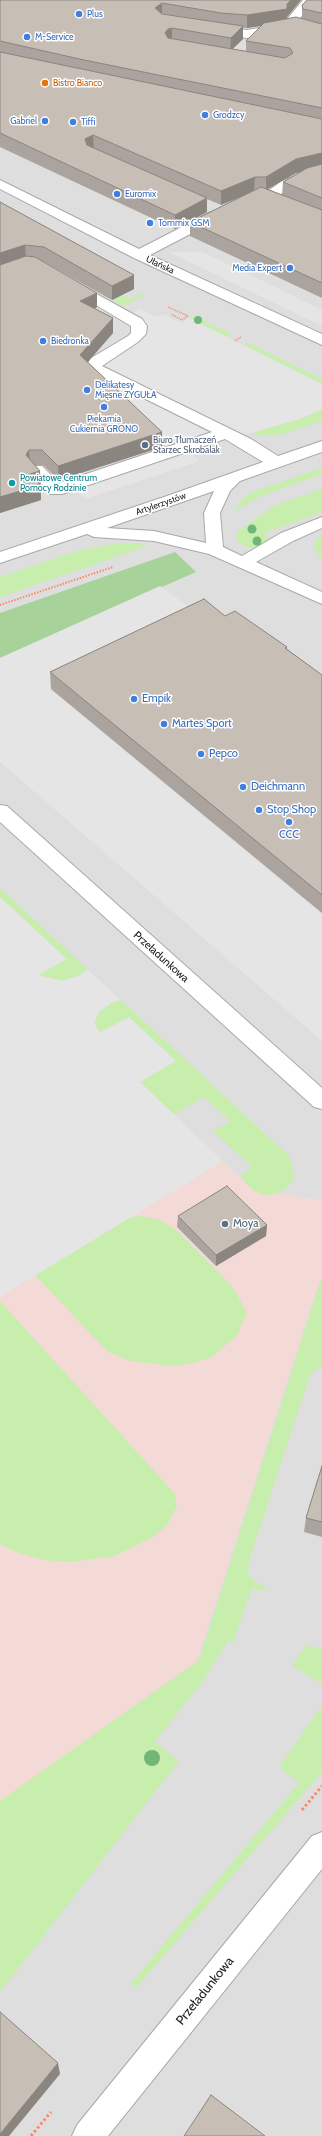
<!DOCTYPE html>
<html>
<head>
<meta charset="utf-8">
<style>
  body { margin:0 }
  canvas { display:block; background:#f2efe8 }
</style>
</head>
<body>
<canvas width="322" height="2136"></canvas>
<script>
const g = document.querySelector('canvas').getContext('2d');
g.lineJoin = 'round';
function fillPath(path, color) {
  g.fillStyle = color;
  g.fill(path, 'evenodd');
}
function shape(rows) {
  const path = new Path2D();
  for (const r of rows) {
    path.moveTo(r[0], r[1]);
    for (let i = 2; i < r.length; i += 2) path.lineTo(r[i], r[i + 1]);
  }
  return path;
}
function stroke(path, color, width, dash) {
  g.strokeStyle = color;
  g.lineWidth = width;
  g.lineCap = dash ? 'butt' : 'round';
  g.setLineDash(dash || []);
  g.stroke(path);
}
function write(font, color, halo, rows, align = 'center') {
  g.font = font + ' Cabin,sans-serif';
  g.lineWidth = 3;
  g.setLineDash([]);
  g.textBaseline = 'middle';
  g.strokeStyle = halo;
  g.fillStyle = color;
  for (const [text, x, y, turn = 0] of rows) {
    g.save();
    g.translate(x, y);
    g.rotate((+turn || 0) * Math.PI / 180);
    g.textAlign = isNaN(turn) ? turn : align;
    if (halo) g.strokeText(text, 0, 0);
    g.fillText(text, 0, 0);
    g.restore();
  }
}
fillPath(shape([
  [0,0,322,0,322,2136,0,2136]
]), '#dfdede');
fillPath(shape([
  [0,897,140,1082,254,1191,322,1200,322,1274,197,1661,54,1782,0,1843]
]), '#f3dad7');
fillPath(shape([
  [52,257,130,299,141,293,145,295,123,306,43,261],
  [194,316,231,334,226,337,189,318],
  [249,343,322,379,322,384,244,346],
  [322,409,322,421,277,436,261,436,254,432,300,419],
  [322,468,322,474,261,496,233,512,244,497,255,491],
  [322,489,322,512,264,533,269,540,262,547,246,547,238,542,236,537,238,531,276,505],
  [322,531,322,559,318,555,314,547,316,541],
  [135,543,147,546,0,597,0,577,77,551,113,544],
  [0,888,87,969,80,975,62,981,37,975,66,959,0,897],
  [121,1000,290,1157,294,1179,283,1191,269,1195,261,1194,254,1191,240,1176,252,1167,213,1131,230,1121,204,1097,174,1114,140,1082,175,1060,129,1017,100,1033,94,1023,99,1012,113,1002],
  [143,1216,159,1220,174,1228,233,1287,247,1313,237,1335,212,1357,193,1363,171,1366,131,1361,108,1352,35,1275,130,1217],
  [322,1276,322,1367,316,1369,310,1375,249,1561,248,1574,256,1582,266,1587,263,1591,252,1588,233,1643,228,1641,205,1678,155,1742,179,1761,0,1992,0,1801,199,1660],
  [0,1301,175,1494,177,1506,167,1525,152,1538,114,1556,71,1562,43,1560,16,1552,0,1544],
  [306,1645,322,1649,322,1684,292,1666],
  [322,1705,322,1772,136,1988,131,1983,299,1783,279,1767]
]), '#c7eeac');
fillPath(shape([
  [175,552,196,572,0,658,0,613]
]), '#a7d39a');
fillPath(shape([
  [169,252,203,252,322,310,322,326],
  [141,309,157,317,163,314,181,323,189,318,322,384,322,409,300,419,237,437,102,371,97,361,137,337,128,316],
  [100,377,212,434,169,449,100,384],
  [187,449,200,461,85,499,72,486],
  [160,586,203,617,51,690,322,914,322,1041,0,762,0,658],
  [0,897,67,959,38,975,62,981,80,975,87,969,121,1000,113,1002,99,1012,94,1023,99,1033,129,1017,176,1061,140,1082,223,1161,0,1297]
]), '#e5e5e5');
const minor = shape([
  [303,0,315,0,300,18,301,23,322,28,322,36,291,28,289,25,288,18,303,0],
  [284,24,288,25,290,28,288,31,247,38,213,34,207,30,213,26,247,30,284,24],
  [310,171,317,175,315,178,292,187,273,199,268,200,261,196,282,181,310,171],
  [0,180,139,249,211,212,221,212,223,215,221,218,150,255,322,334,322,345,134,258,0,189,0,180],
  [71,280,142,319,147,326,146,334,138,342,102,366,251,439,278,456,322,441,322,452,240,481,230,491,220,513,223,547,242,556,281,533,322,517,322,528,293,541,256,562,322,592,322,604,209,554,154,541,94,537,87,534,0,563,0,552,167,496,263,462,225,439,62,494,50,494,30,472,28,469,30,466,42,466,59,483,212,432,91,372,86,366,91,358,128,336,131,333,131,326,66,287,64,284,66,281,71,280],
  [214,491,204,513,206,543,154,531,107,528,214,491],
  [0,805,7,806,322,1088,322,1109,314,1107,0,822,0,805],
  [322,1832,322,1869,108,2136,72,2136,77,2125,312,1836,322,1832]
]);
stroke(minor, '#a8a8a8', 2);
stroke(shape([
  [168,307,188,316,182,320,171,314],
  [235,341,241,337]
]), '#ff866b', 1.5, [1, 1]);
stroke(shape([
  [0,605,113,567]
]), '#ff866b', 2, [1.5, 1.5]);
stroke(shape([
  [302,1810,322,1786],
  [31,2136,51,2112]
]), '#ff866b', 3, [2.5, 2.5]);
fillPath(minor, '#fff');
g.fillStyle = '#70b677';
for (const [x, y, r] of [
  [198,320,4],
  [252,529,4.5],
  [257,541,4.5],
  [152,1758,8]
]) {
  g.beginPath();
  g.arc(x, y, r, 0, 2 * Math.PI);
  g.fill();
}
fillPath(shape([
  [0,0,301,0,287,17,287,19,302,19,302,5,322,0,322,298,190,236,190,222,245,195,221,205,207,199,207,212,175,229,0,147],
  [261,26,246,41,246,52,233,49,243,39,243,28,247,28],
  [300,172,283,182,282,195,268,189,296,173],
  [0,202,134,275,134,289,112,300,44,262,42,261,97,307,95,309,113,318,113,333,87,362,162,447,59,480,43,465,34,465,40,471,41,500,0,513],
  [225,616,287,647,287,649,322,675,322,913,51,689,50,672],
  [178,1216,267,1225,266,1236,216,1266,177,1227],
  [322,1466,322,1537,304,1532,306,1518]
]), '#aba39d');
fillPath(shape([
  [291,0,301,0,287,17,286,22,247,28,247,15,287,4],
  [162,3,162,17,155,8],
  [243,26,243,39,230,51,231,38],
  [172,28,172,42,168,43,165,33,168,29],
  [93,135,94,149,85,153,85,139],
  [322,153,322,167,296,173,266,190,266,177,296,159],
  [255,177,254,191,221,205,221,191],
  [207,198,207,212,175,229,175,215],
  [25,245,26,260,0,268,0,253],
  [134,275,134,289,112,300,112,286],
  [97,293,97,307,81,316,80,301],
  [113,318,113,333,81,370,80,355],
  [162,432,162,447,59,480,58,466],
  [29,450,30,464,26,455],
  [40,471,41,500,0,513,0,497,30,474],
  [267,1225,266,1236,216,1266,216,1255],
  [58,2063,60,2074,9,2136,0,2136,0,2134]
]), '#8b857f');
const building = shape([
  [0,0,291,0,287,4,287,9,247,15,221,13,162,3,155,8,162,14,243,26,231,38,172,28,168,29,165,33,168,38,285,58,293,53,290,48,246,41,264,23,296,17,322,24,322,108,84,60,0,41,0,0],
  [307,0,322,0,322,13,303,9,302,5,307,0],
  [0,52,322,119,322,153,296,159,266,177,255,177,221,191,93,135,85,139,87,145,207,198,175,215,0,133,0,52],
  [322,164,322,198,283,182,307,168,322,164],
  [261,187,322,210,322,283,190,222,261,187],
  [0,202,134,275,112,286,44,247,25,245,0,253,0,202],
  [26,256,35,257,97,293,80,301,113,318,80,355,162,432,58,466,42,450,29,450,26,455,40,471,30,474,40,485,0,497,0,265,26,256],
  [204,599,225,616,235,611,287,647,285,648,322,675,322,895,50,672,204,599],
  [227,1186,267,1225,216,1255,178,1216,227,1186],
  [322,1466,322,1522,306,1518,322,1466],
  [0,2012,58,2063,0,2134,0,2012],
  [211,2095,265,2136,184,2136,211,2095]
]);
fillPath(building, '#c7beb6');
stroke(building, '#8b857f', 1);
for (const [x, y, r, color] of [
  [79,14,4,"#3f7fe0"],
  [27,37,4,"#3f7fe0"],
  [45,83,4,"#e8710a"],
  [205,115,4,"#3f7fe0"],
  [45,121,4,"#3f7fe0"],
  [73,122,4,"#3f7fe0"],
  [117,194,4,"#3f7fe0"],
  [150,223,4,"#3f7fe0"],
  [290,268,4,"#3f7fe0"],
  [43,341,4,"#3f7fe0"],
  [87,390,4,"#3f7fe0"],
  [104,407,4,"#3f7fe0"],
  [145,445,4,"#5c6f8a"],
  [12,483,4,"#0f9aa8"],
  [134,699,4,"#3f7fe0"],
  [164,724,4,"#3f7fe0"],
  [201,754,4,"#3f7fe0"],
  [243,787,4,"#3f7fe0"],
  [259,810,4,"#3f7fe0"],
  [289,822,4,"#3f7fe0"],
  [225,1224,4,"#5c6f8a"]
]) {
  const dot = new Path2D();
  dot.arc(x, y, r, 0, 2 * Math.PI);
  g.fillStyle = color;
  g.fill(dot);
  stroke(dot, '#fff', 1.5);
}
write('9px', '#366cbe', '#fff', [
  ["Plus",87,14],
  ["M-Service",35,37],
  ["Grodzcy",213,115],
  ["Gabriel",37,121,"right"],
  ["Tiffi",81,122],
  ["Euromix",125,194],
  ["Tommix GSM",158,223],
  ["Media Expert",282,268,"right"],
  ["Biedronka",51,341],
  ["Delikatesy",95,385],
  ["Mięsne ZYGUŁA",95,395],
  ["Piekarnia",104,419,"center"],
  ["Cukiernia GRONO",104,429,"center"]
], 'left');
write('9px', '#c56008', '#fff', [
  ["Bistro Bianco",53,83]
], 'left');
write('9px', '#212121', '#fff', [
  ["Ułańska",160,265,25],
  ["Artylerzystów",161,504,-19]
]);
write('9px', '#4e5e75', '#fff', [
  ["Biuro Tłumaczeń",153,440],
  ["Starzec Skrobalak",153,450]
], 'left');
write('9px', '#0d838f', '#fff', [
  ["Powiatowe Centrum",20,478],
  ["Pomocy Rodzinie",20,488]
], 'left');
write('11px', '#366cbe', '#fff', [
  ["Empik",142,699],
  ["Martes Sport",172,724],
  ["Pepco",209,754],
  ["Deichmann",251,787],
  ["Stop Shop",267,810],
  ["CCC",289,835,"center"]
], 'left');
write('11px', '#212121', '#fff', [
  ["Przeładunkowa",161,957,42]
]);
write('11px', '#4e5e75', '#fff', [
  ["Moya",233,1224]
], 'left');
write('13px', '#212121', '#fff', [
  ["Przeładunkowa",205,1991,-51]
]);
</script>
</body>
</html>
